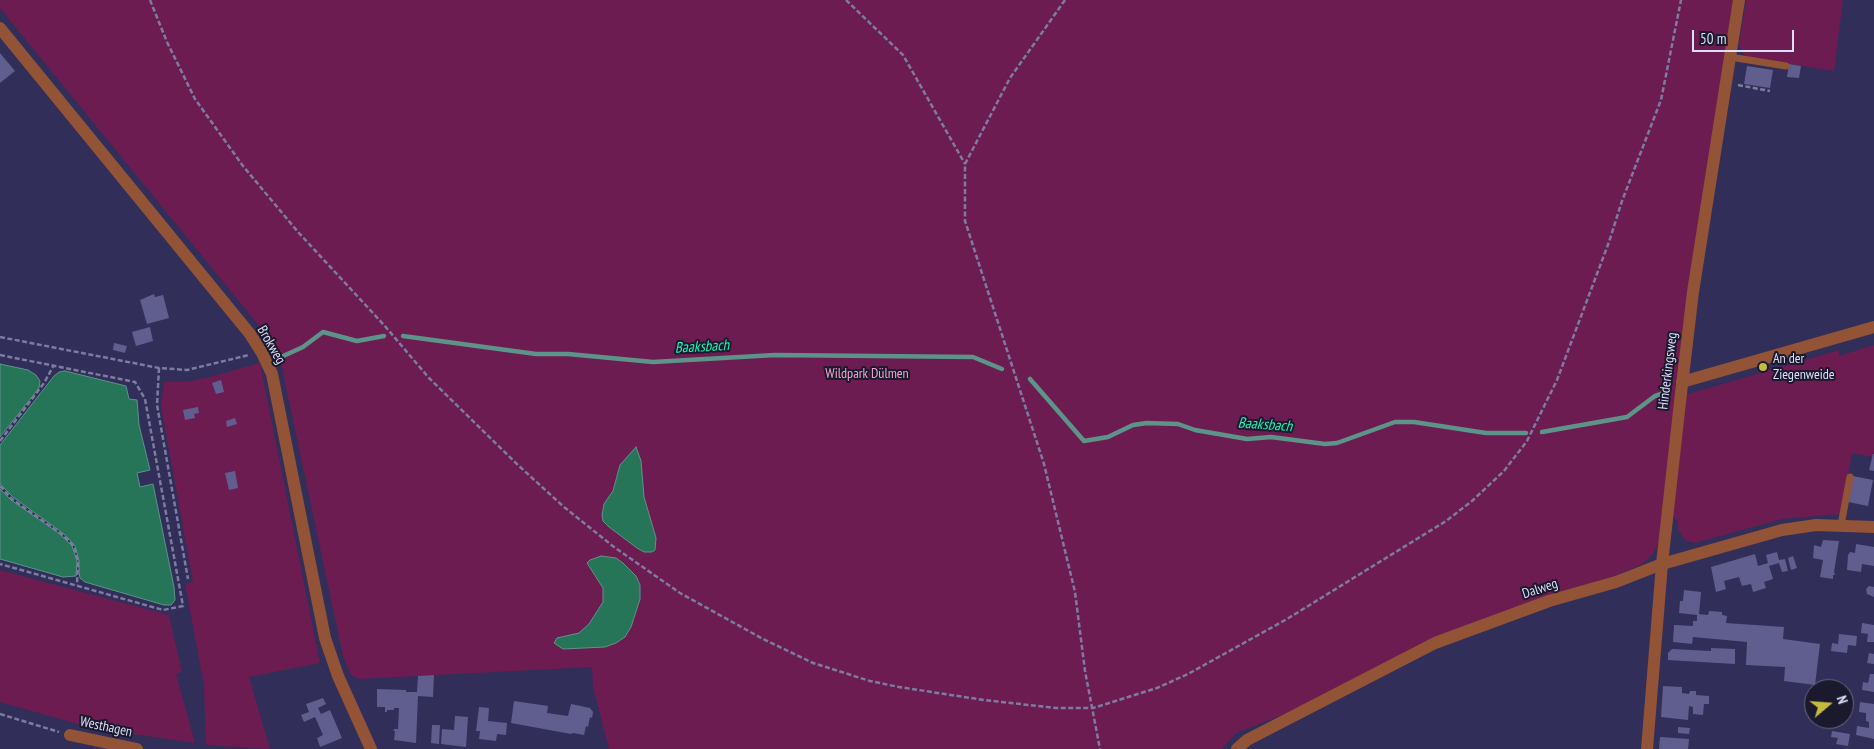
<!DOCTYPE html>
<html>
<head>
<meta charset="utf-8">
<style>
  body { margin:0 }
  #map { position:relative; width:1874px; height:749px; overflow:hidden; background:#312e59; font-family:"PT Sans Narrow",sans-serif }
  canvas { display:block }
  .north { position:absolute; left:1804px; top:679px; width:50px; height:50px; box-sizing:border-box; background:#1a192d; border:1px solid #68687f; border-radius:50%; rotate:72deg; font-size:14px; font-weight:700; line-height:20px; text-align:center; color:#dddefa }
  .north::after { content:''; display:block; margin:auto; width:18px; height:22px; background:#c5bc3d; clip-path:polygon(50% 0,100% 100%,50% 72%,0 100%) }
  .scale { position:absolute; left:1692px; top:30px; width:102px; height:22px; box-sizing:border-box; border:2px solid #dddefa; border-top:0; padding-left:6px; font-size:15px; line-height:18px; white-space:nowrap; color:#dddefa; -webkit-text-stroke:4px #1a192d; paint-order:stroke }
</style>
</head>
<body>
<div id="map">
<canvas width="1874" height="749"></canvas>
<div class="north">N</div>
<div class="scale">50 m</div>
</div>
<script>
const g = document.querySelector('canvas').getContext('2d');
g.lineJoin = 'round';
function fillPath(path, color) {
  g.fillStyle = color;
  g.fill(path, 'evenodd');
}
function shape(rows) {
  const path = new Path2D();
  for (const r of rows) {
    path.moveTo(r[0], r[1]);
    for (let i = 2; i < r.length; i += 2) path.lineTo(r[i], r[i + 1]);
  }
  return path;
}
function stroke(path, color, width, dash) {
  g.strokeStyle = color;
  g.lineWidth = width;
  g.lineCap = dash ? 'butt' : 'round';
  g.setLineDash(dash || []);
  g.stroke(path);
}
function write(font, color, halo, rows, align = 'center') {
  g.font = font + ' "PT Sans Narrow",sans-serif';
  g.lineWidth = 4;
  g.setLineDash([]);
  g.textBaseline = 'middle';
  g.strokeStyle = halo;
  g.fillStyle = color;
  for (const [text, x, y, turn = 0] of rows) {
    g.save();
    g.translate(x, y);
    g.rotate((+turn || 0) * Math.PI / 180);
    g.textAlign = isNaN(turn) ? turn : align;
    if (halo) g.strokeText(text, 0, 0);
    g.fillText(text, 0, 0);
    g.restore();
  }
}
fillPath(shape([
  [0,0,1735,0,1659,541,1654,552,1648,559,1640,565,1601,582,1545,600,1282,715,1236,733,1222,749,609,749,593,687,592,667,359,679,351,675,343,656,278,349,0,8],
  [1746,0,1843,0,1834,71,1746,57,1739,46],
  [1874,345,1874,457,1852,453,1840,514,1782,519,1695,543,1685,540,1678,530,1678,521,1673,516,1685,395,1839,350,1839,356],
  [260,363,320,663,249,677,270,749,206,745,204,685,185,584,193,582,161,406,164,382,186,382,210,377],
  [0,570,169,615,182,672,176,674,195,743,92,728,0,702]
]), '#6d1c51');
const water = shape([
  [0,364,28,370,36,375,40,381,39,388,0,437,0,364],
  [65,371,126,386,129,399,137,400,139,425,150,470,137,473,140,487,153,484,174,587,175,600,171,605,164,605,85,582,80,578,79,573,79,561,75,546,64,534,13,497,0,484,0,445,54,376,59,372,65,371],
  [636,447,641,461,644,497,656,538,655,550,652,552,644,552,637,548,609,527,603,521,602,515,604,504,613,491,620,465,636,447],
  [0,489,11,500,60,534,72,546,77,561,76,576,63,577,0,559,0,489],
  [601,556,616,558,623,563,636,576,640,585,640,599,631,627,625,637,616,643,605,647,563,649,554,643,557,638,579,633,589,624,603,602,603,588,587,563,590,560,601,556]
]);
fillPath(water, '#267558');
stroke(water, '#5d9489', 1);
stroke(shape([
  [403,336,536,354,568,354,653,362,775,355,973,357,1002,369],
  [281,357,303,347,323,332,357,341,384,336],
  [1030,379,1084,441,1108,437,1133,425,1147,423,1178,424,1195,430,1247,439,1271,437,1325,444,1337,443,1395,422,1414,422,1486,433,1526,433],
  [1542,432,1627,417,1655,396,1664,393]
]), '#5d9489', 4.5);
fillPath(shape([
  [0,53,15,71,0,83],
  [1789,64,1801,66,1799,78,1787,77],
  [1747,66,1773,70,1770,88,1744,84],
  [154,294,155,297,163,295,169,318,147,324,140,300],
  [150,327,153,341,136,346,132,332],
  [114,343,127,346,125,353,113,350],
  [221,380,224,392,216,394,212,383],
  [198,407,199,413,194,414,195,418,185,420,183,410],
  [235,418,237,424,227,427,226,421],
  [1873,454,1874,454,1874,471,1869,470],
  [235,471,238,488,229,490,225,473],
  [1853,476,1873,480,1868,506,1848,502],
  [1823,540,1839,541,1834,572,1835,575,1833,575,1833,579,1820,577,1823,560,1813,558,1814,545,1821,547],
  [1856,544,1874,547,1874,566,1862,564,1861,572,1847,570,1848,555,1850,552,1855,553],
  [1777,552,1779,560,1785,559,1788,571,1782,572,1779,563,1769,566,1773,579,1764,582,1766,588,1753,592,1751,584,1742,586,1739,577,1724,581,1726,589,1716,592,1711,567,1755,554,1758,566,1768,563,1766,555],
  [1793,556,1797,568,1791,570,1788,558],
  [1869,586,1874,587,1874,597,1867,594,1866,589],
  [1684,590,1701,592,1699,614,1708,615,1709,611,1722,612,1722,615,1727,616,1726,623,1784,627,1783,639,1820,644,1815,685,1784,681,1785,667,1746,665,1747,642,1693,637,1692,644,1673,642,1674,625,1693,626,1693,621,1697,621,1697,615,1679,613,1680,601,1683,601],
  [1862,623,1874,625,1874,642,1867,642,1868,634,1861,633],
  [1839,634,1857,636,1856,646,1848,645,1847,653,1831,651,1832,643,1838,644],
  [1711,648,1735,649,1735,664,1668,660,1668,653,1672,649,1711,651],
  [1869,653,1874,654,1874,664,1867,663],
  [1870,674,1874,674,1874,692,1862,690,1863,682,1868,683],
  [434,675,433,697,418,696,416,743,394,740,395,731,393,731,394,729,398,729,399,708,394,708,394,710,387,710,387,712,385,712,385,707,377,707,377,689,406,690,406,692,417,692,418,676],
  [1663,686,1682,687,1682,693,1689,694,1690,691,1696,691,1696,695,1709,696,1709,704,1704,704,1703,715,1693,714,1693,707,1689,706,1688,720,1661,717],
  [323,698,326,704,318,708,321,714,330,710,342,738,320,747,317,738,323,735,315,717,304,722,301,715,309,712,306,704],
  [514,701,548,706,547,713,568,716,571,704,590,708,593,712,592,718,590,717,588,727,586,726,584,735,573,733,571,734,511,723],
  [1860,702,1874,704,1874,739,1856,735,1857,726,1869,728,1869,722,1866,721,1866,713,1859,712],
  [479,707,489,708,488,721,507,723,506,735,497,734,496,741,479,739,480,731,476,731],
  [455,716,468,717,466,747,441,744,442,729,454,730],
  [432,725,440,725,439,744,431,743],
  [1678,727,1690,728,1689,734,1678,733],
  [1832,731,1850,734,1848,746,1836,744,1838,738,1831,737],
  [1660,737,1689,739,1688,749,1659,749]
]), '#605e8f');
stroke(shape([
  [150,0,167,42,195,99,243,166,298,232,384,325,429,378,519,466,564,507,614,547,680,593,763,639,813,663,870,681,899,687,984,700,1056,708,1093,708,1157,688,1188,674,1287,619,1446,521,1472,501,1504,471,1527,441,1557,380,1609,242,1622,201,1661,100,1681,0],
  [846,0,903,55,965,164],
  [1065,0,1010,78,965,164,965,221,1044,464,1075,592,1085,671,1100,749],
  [1738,85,1770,91],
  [0,337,159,368,187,370,249,355],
  [0,355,135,382,145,399,183,606,163,610,0,564],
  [159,368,157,405,188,579],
  [0,441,44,383,54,365],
  [0,486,12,499,64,536,74,546,78,561,77,585],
  [0,714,59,732]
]), '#7d7ca0', 2.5, [5, 2.5]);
stroke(shape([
  [1730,57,1786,66],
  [1841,525,1850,477]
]), '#925336', 7);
stroke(shape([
  [0,28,250,334,262,353,272,374,325,638,338,676,371,749],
  [1682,382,1874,327],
  [70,735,137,749],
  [1237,749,1247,740,1435,643,1549,601,1616,582,1662,564,1782,530,1816,525,1874,527],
  [1647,749,1662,564,1680,402,1693,292,1739,0]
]), '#925336', 12);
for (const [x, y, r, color] of [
  [1763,367,5,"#c5bc3d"]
]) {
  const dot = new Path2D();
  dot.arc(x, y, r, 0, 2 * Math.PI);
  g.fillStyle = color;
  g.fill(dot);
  stroke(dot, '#1a192d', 2);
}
write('14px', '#dddefa', '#1a192d', [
  ["Brokweg",271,345,60],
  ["Hinderkingsweg",1668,371,-83],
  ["Dalweg",1540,589,-18],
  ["Westhagen",106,727,12]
]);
write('14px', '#dddefa', '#1a192d', [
  ["An der",1773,359],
  ["Ziegenweide",1773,375]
], 'left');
write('14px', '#f2a3cf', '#1a192d', [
  ["Wildpark Dülmen",867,374]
]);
write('italic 15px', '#19f6b5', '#1a192d', [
  ["Baaksbach",702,347,-3],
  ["Baaksbach",1265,425,4]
]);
</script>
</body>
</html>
